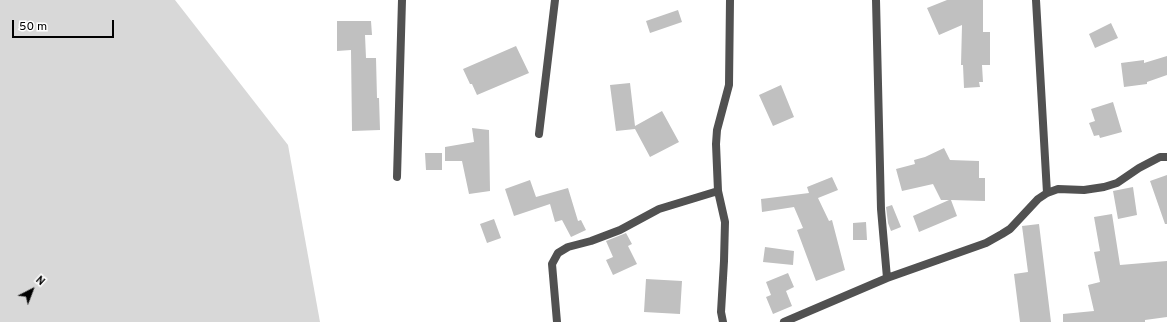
<!DOCTYPE html>
<html>
<head>
<meta charset="utf-8">
<style>
  body { margin:0 }
  #map { position:relative; width:1167px; height:322px; overflow:hidden; background:#fff; font-family:Overpass,sans-serif }
  canvas { display:block }
  .north { position:absolute; left:12px; top:270px; width:40px; height:40px; -webkit-text-stroke:3px #fff; paint-order:stroke; rotate:42deg; font-size:11px; font-weight:700; line-height:16px; text-align:center; color:#000 }
  .north::after { content:''; display:block; margin:auto; width:14px; height:18px; background:#000; clip-path:polygon(50% 0,100% 100%,50% 72%,0 100%) }
  .scale { position:absolute; left:12px; top:20px; width:102px; height:18px; box-sizing:border-box; border:2px solid #000; border-top:0; padding-left:5px; font-size:12px; line-height:14px; white-space:nowrap; color:#000; -webkit-text-stroke:3px #fff; paint-order:stroke }
</style>
</head>
<body>
<div id="map">
<canvas width="1167" height="322"></canvas>
<div class="north">N</div>
<div class="scale">50 m</div>
</div>
<script>
const g = document.querySelector('canvas').getContext('2d');
g.lineJoin = 'round';
function fillPath(path, color) {
  g.fillStyle = color;
  g.fill(path, 'evenodd');
}
function shape(rows) {
  const path = new Path2D();
  for (const r of rows) {
    path.moveTo(r[0], r[1]);
    for (let i = 2; i < r.length; i += 2) path.lineTo(r[i], r[i + 1]);
  }
  return path;
}
function stroke(path, color, width, dash) {
  g.strokeStyle = color;
  g.lineWidth = width;
  g.lineCap = dash ? 'butt' : 'round';
  g.setLineDash(dash || []);
  g.stroke(path);
}
fillPath(shape([
  [0,0,175,0,288,145,320,322,0,322]
]), '#d8d8d8');
fillPath(shape([
  [947,0,983,0,983,32,990,32,990,65,982,65,983,82,979,82,980,87,964,88,963,65,961,65,962,25,939,35,927,8],
  [678,10,682,22,650,33,646,21],
  [337,21,371,21,372,35,365,35,366,58,376,58,377,98,379,98,380,130,352,131,351,50,337,51],
  [1111,23,1118,38,1095,48,1089,34],
  [516,46,529,73,477,95,472,84,470,84,463,69],
  [1167,56,1167,75,1147,82,1147,84,1124,87,1121,63,1144,60,1144,63],
  [630,83,635,126,662,111,679,142,650,157,635,129,616,131,610,85],
  [781,85,794,117,773,126,759,95],
  [1113,102,1122,132,1100,138,1099,135,1094,136,1089,123,1095,121,1091,109],
  [472,128,489,130,490,191,469,194,462,161,445,161,445,147,474,142],
  [944,148,950,160,979,161,979,178,985,178,985,201,951,200,957,216,919,232,913,216,949,200,941,200,933,184,902,191,896,169,915,164,914,160,925,157],
  [425,153,442,153,442,170,426,170],
  [1167,175,1167,224,1165,224,1150,181],
  [832,177,838,190,818,198,829,221,832,220,845,270,816,281,797,230,803,228,794,207,762,212,761,199,809,193,807,187],
  [530,180,536,197,568,188,578,221,581,220,586,230,571,237,562,220,555,222,550,204,514,216,505,189],
  [1133,187,1137,215,1118,219,1113,191],
  [892,205,901,227,891,231,888,223,886,207],
  [1112,214,1120,265,1167,261,1167,317,1145,320,1145,322,1063,322,1063,314,1094,311,1088,285,1100,282,1094,252,1100,251,1094,217],
  [494,219,501,238,487,243,480,224],
  [866,222,867,240,853,240,853,223],
  [1039,224,1051,322,1020,322,1014,274,1028,272,1022,226],
  [626,233,632,244,628,246,637,264,613,275,606,260,613,257,606,241],
  [765,247,794,251,793,265,763,262],
  [788,273,794,287,786,291,792,306,773,314,766,297,771,295,766,282],
  [646,279,682,281,680,314,644,312]
]), '#c0c0c0');
stroke(shape([
  [876,0,881,209,887,278],
  [1036,0,1047,193],
  [539,134,555,0],
  [397,177,402,0],
  [557,322,552,264,558,253,568,247,591,241,620,230,659,209,718,191],
  [723,322,721,312,724,261,725,222,718,191,716,144,717,130,729,85,730,0],
  [784,322,887,278,986,243,1002,234,1010,229,1038,199,1047,193,1058,189,1084,190,1104,187,1117,183,1139,168,1160,157,1167,157]
]), '#515151', 8);
</script>
</body>
</html>
